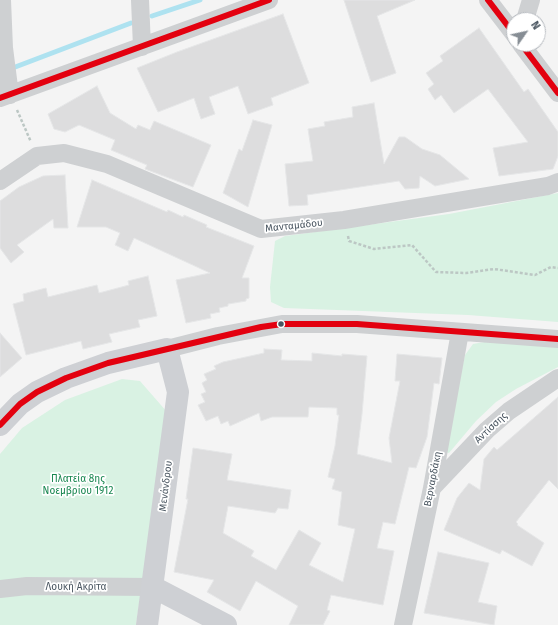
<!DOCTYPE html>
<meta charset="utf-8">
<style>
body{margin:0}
#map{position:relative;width:558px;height:625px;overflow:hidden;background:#f4f4f4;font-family:"Fira Sans",sans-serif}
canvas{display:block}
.north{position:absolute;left:506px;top:12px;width:40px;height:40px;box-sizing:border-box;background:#fff;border:1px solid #b7bbc0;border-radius:50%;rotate:56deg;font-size:11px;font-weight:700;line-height:16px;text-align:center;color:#4a5661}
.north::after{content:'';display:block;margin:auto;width:14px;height:18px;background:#868d94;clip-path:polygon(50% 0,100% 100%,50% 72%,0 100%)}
</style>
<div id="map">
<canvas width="558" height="625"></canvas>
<div class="north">N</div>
</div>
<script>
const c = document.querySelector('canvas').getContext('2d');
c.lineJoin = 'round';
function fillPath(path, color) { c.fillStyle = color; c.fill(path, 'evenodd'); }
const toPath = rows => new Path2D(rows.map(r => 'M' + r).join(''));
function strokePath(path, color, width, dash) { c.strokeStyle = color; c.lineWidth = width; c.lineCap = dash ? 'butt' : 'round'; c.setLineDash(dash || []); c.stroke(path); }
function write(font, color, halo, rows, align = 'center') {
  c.font = font + ' "Fira Sans",sans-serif'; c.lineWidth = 3.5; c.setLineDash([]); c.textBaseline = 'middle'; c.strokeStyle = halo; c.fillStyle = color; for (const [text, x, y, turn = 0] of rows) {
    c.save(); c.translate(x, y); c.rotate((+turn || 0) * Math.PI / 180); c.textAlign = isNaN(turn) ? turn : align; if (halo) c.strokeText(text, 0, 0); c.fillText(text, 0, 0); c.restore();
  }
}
const green = toPath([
 [558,193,558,322,468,315,284,308,271,302,270,287,275,241,285,236,449,214],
 [484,342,558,345,558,367,516,389,496,402,476,421,449,453,443,452,465,355,473,344],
 [122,379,140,381,167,412,136,625,0,625,0,454,22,428,65,400]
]);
const stream = toPath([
 [152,16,200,0],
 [10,69,131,23]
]);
const building = toPath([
 [344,0,415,0,377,16,396,73,371,82,344,0],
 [283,14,309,83,271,98,273,105,248,114,238,86,209,97,215,114,201,119,194,98,158,112,137,68,177,52,283,14],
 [479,28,524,92,528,89,558,132,558,156,553,169,499,176,493,148,528,142,488,89,454,113,441,95,435,100,428,89,434,84,426,73,443,61,440,56,479,28],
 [97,86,110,113,136,129,138,125,150,130,154,121,211,145,193,187,145,169,147,165,111,150,115,140,79,125,65,132,54,129,48,114,97,86],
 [374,103,384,164,399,137,405,137,422,149,440,155,469,179,435,186,420,176,419,188,405,189,399,181,307,195,308,205,289,206,285,164,313,161,308,129,325,126,324,122,353,117,352,107,374,103],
 [253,120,272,125,248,207,223,193,239,149,242,151,253,120],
 [65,175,68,228,54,228,53,219,17,245,24,252,11,263,0,248,0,201,19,187,43,176,65,175],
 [92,180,167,212,168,210,183,217,184,215,207,225,206,227,254,246,242,278,249,278,249,298,246,299,246,301,228,304,228,306,219,308,220,312,210,314,211,318,186,323,176,280,210,273,134,238,128,251,115,245,120,233,106,227,77,227,92,180],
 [148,276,157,316,138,320,140,327,109,334,112,342,83,349,81,341,26,355,13,304,24,301,23,294,46,288,48,297,97,285,99,293,129,285,128,281,148,276],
 [0,333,22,358,0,377,0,333],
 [264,349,282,350,281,360,312,361,312,353,342,356,342,354,367,356,362,414,357,454,392,463,389,438,400,381,395,381,397,354,442,358,439,384,434,383,427,437,416,468,409,467,395,524,383,522,377,548,394,551,383,605,331,595,327,610,330,611,323,625,289,625,298,606,256,581,240,611,207,592,214,580,174,572,188,499,186,499,193,448,232,454,227,480,291,490,288,509,278,508,275,513,228,506,223,533,254,551,251,556,276,570,299,530,321,543,309,565,343,582,355,529,338,525,342,492,332,489,335,479,328,477,335,446,339,415,337,415,337,408,309,407,308,417,272,417,261,421,259,413,230,426,228,421,221,424,218,416,206,421,198,405,205,402,201,394,206,392,202,383,207,380,204,374,216,369,214,366,223,362,264,353,264,349],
 [558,397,558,489,549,480,516,522,518,524,517,525,544,543,532,566,502,550,500,554,444,530,457,498,469,483,480,490,484,459,494,447,497,450,558,397],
 [438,552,489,563,478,602,497,606,494,625,424,613,438,552]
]);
const path = toPath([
 [17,110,31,142],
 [348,236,349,241,374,249,412,245,436,272,466,273,494,269,535,275,551,267,558,268]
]);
const street = toPath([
 [2,0,4,48,10,95],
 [140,0,142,47],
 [488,0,514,34],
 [525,20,531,0],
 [521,44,558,93],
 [0,98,269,0],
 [0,181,37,156,64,153,107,164,261,229,344,220,548,186,558,182],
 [167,349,218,336,282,324,357,324,558,339],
 [432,488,487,430,509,411,558,378],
 [0,589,27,586,153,587],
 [403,625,432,488,460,332]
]);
const secondary = toPath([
 [0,425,20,404,37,392,66,378,108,363,167,349,178,392,147,625],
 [153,587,226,625]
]);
const bus1 = toPath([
 [488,0,514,34],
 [521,44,558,93],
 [0,98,269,0],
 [0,425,20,404,37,392,66,378,108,363,261,327,282,324,357,324,558,339]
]);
const markers = [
 [281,324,3.5,"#4a5661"]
];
const streetNames = [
 ["Μανταμάδου",294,226,-6],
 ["Αντίσσης",491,428,-43],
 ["Βερναρδάκη",433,479,-79],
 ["Μενάνδρου",166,486,-83],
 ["Λουκή Ακρίτα",76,587]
];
const parkNames = [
 ["Πλατεία 8ης",78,479],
 ["Νοεμβρίου 1912",78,491]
];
fillPath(green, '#d9f2e3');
strokePath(stream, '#aee2f0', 5);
fillPath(building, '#ddddde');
strokePath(building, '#e5e6e7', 1);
strokePath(path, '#bcc7c4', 2.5, [3, 2]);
strokePath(street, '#ced0d2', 18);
strokePath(secondary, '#ced0d4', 22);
strokePath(bus1, '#e3000f', 6);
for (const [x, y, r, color] of markers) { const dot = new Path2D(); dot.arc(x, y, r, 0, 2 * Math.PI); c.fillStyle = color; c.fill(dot); strokePath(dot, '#fff', 1.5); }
write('10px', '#4a5661', '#fff', streetNames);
write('10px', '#17864f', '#fff', parkNames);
</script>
